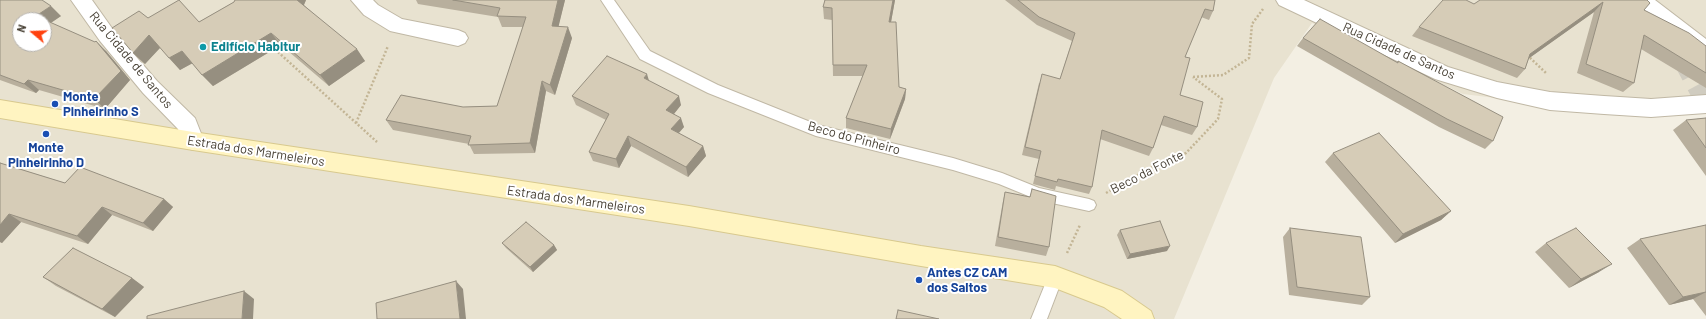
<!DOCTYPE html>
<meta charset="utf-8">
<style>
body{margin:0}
#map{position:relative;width:1706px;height:319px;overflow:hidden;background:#f3efe3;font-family:Barlow,sans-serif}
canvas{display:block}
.north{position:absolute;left:12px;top:12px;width:40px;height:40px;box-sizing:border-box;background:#fff;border:1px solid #b5b2ad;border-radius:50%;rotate:289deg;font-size:11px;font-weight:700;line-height:16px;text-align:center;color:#463f33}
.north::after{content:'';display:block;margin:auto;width:14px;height:18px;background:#ff410e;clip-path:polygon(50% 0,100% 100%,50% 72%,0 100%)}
</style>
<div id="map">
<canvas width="1706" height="319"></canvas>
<div class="north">N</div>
</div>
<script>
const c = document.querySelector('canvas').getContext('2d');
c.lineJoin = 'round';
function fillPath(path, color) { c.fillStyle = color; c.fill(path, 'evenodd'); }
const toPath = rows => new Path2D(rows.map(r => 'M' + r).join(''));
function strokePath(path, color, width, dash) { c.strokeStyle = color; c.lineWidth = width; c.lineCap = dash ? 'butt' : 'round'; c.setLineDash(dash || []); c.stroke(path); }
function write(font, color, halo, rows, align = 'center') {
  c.font = font + ' Barlow,sans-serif'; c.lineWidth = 4; c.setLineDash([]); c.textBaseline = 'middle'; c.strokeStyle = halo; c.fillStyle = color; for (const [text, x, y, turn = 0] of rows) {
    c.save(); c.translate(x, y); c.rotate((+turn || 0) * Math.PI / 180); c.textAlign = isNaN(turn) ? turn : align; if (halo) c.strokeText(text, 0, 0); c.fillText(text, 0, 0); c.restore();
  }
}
const residential = toPath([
 [0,0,1706,0,1706,106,1594,110,1463,94,1312,23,1274,78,1174,319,0,319],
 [20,20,44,20,44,44,20,44]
]);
const trunkTunnel = toPath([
 [1682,56,1706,101]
]);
const path = toPath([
 [278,52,377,142],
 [1527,55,1547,74],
 [1193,77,1223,75,1249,58,1252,24,1263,9],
 [356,123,388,46],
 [1106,193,1152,167,1186,153,1218,119,1222,99,1193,77],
 [1067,253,1080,225]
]);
const service = toPath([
 [601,0,614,0,650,51,718,85,818,125,953,158,1002,173,1039,188,1089,199,1094,201,1096,205,1094,209,1089,211,1038,200,999,184,953,170,816,136,708,93,640,59,601,0],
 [1055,270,1060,272,1063,277,1047,319,1031,319,1050,272,1055,270]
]);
const minor = toPath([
 [71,0,92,0,114,31,157,81,195,118,204,141,201,147,193,150,185,147,178,129,143,93,100,41,71,0],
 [351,0,373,0,378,5,402,19,458,30,465,33,468,38,465,43,458,46,390,31,364,15,351,0],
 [1276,0,1304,0,1448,67,1497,82,1550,92,1604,96,1651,99,1706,95,1706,113,1651,117,1604,114,1550,110,1497,98,1435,79,1279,5,1276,0],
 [1631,0,1655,0,1706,39,1706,58,1699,56,1634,5,1631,0]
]);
const secondary = toPath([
 [0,100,193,132,689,206,921,246,1055,266,1122,291,1151,311,1154,319,1122,319,1104,307,1055,288,921,266,689,226,193,150,0,118,0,100]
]);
const wall = toPath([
 [0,0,61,16,51,23,106,51,130,80,105,109,39,90,36,93,0,80],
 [235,0,306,0,304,5,365,61,329,86,281,45,213,86,192,63,180,70,160,47,145,64,133,53,148,18,199,22,234,2],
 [416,0,565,0,558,27,572,38,555,95,546,91,535,153,474,154,469,144,393,130,386,120,463,107,497,106,523,27,502,27,498,17,418,4],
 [825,0,895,0,891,22,899,87,906,89,905,99,890,139,846,128,846,118,863,76,833,76,832,20,824,19,823,7],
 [1005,0,1215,0,1213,11,1209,20,1201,17,1185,57,1180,95,1197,127,1192,135,1161,125,1153,148,1149,156,1100,139,1092,187,1089,194,1056,186,1055,190,1033,184,1039,159,1022,155,1039,83,1060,79,1072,41,1037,25],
 [1647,0,1644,10,1706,46,1706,88,1641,49,1634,83,1623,92,1577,73,1594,12,1529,58,1525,69,1517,78,1412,36,1419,27,1474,4],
 [1303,38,1397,63,1398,61,1493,141,1485,149,1439,127,1297,46],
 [649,81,681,105,674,114,684,127,679,133,703,146,706,156,688,177,631,146,619,168,593,161,589,152,606,120,576,105,572,96],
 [1706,118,1706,176,1673,130,1686,120],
 [1333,153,1451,211,1441,220,1395,243,1325,162],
 [0,163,65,183,164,199,173,207,153,231,112,215,88,244,21,222,2,243,0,242],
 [1032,189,1049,247,1046,256,995,246,1003,201,1005,192,1030,197],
 [1706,225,1706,316,1693,299,1669,305,1627,248,1640,239],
 [1290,228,1370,297,1362,305,1289,295,1283,237],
 [1120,230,1167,251,1127,259,1117,235],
 [502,243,554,245,557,250,533,272,506,248],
 [1546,243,1599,272,1569,288,1535,252],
 [43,277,132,278,144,287,115,317,56,286]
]);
const shadedWall = toPath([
 [296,0,306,0,302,9],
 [558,0,565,0,556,37,552,26],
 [893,0,895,0,889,33,889,22],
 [1603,2,1594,12,1521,64,1530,54],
 [51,6,61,16,46,26,36,16],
 [568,27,572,38,555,95,550,85],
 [271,33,281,45,213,86,202,75],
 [149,35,161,47,145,64,133,53],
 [96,41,106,51,130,80,105,109,94,99],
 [357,49,365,61,329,86,320,75],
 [182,51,193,63,180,70,169,58],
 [647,74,650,84,644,78],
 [28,80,39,90,36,93,24,84],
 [542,81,546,91,535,153,530,143],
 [906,89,905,99,890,139,891,129],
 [679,96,681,105,669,120,666,110],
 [681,118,684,127,674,138,671,129],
 [628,136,631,146,619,168,616,159],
 [703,146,706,156,688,177,686,167],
 [164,199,173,207,153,231,143,223],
 [102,207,112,215,88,244,77,236],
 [1451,211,1441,220,1395,243,1403,234],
 [9,214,21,222,2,243,0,242,0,225],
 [554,245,557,250,533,272,530,267],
 [1170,246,1167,251,1127,259,1130,254],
 [1612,264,1599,272,1569,288,1581,279],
 [132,278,144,287,115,317,102,309],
 [456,281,463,289,466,319,460,319],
 [244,291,254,299,253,319,242,319],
 [1706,292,1693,299,1669,305,1683,297]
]);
const building = toPath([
 [0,0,42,0,51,6,36,16,95,42,96,41,121,71,94,99,28,80,24,84,0,75,0,0],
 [20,20,44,20,44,44,20,44,20,20],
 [179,0,199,22,234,2,235,0,297,0,357,49,320,75,271,33,202,75,182,51,169,58,149,35,133,53,112,28,139,11,148,18,179,0],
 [453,0,558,0,552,26,568,27,550,85,542,81,530,143,468,145,471,136,386,120,401,95,463,107,497,106,526,17,497,16,500,8,453,0],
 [825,0,893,0,889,22,896,22,899,87,906,89,891,129,846,118,867,65,833,65,832,8,823,7,825,0],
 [1018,0,1215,0,1213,11,1205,9,1185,57,1190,58,1180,95,1203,102,1197,127,1164,116,1153,148,1102,130,1092,187,1058,179,1057,182,1035,176,1041,151,1025,147,1042,74,1060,79,1075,33,1039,17,1018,0],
 [1443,0,1466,0,1474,4,1480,0,1647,0,1650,3,1644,10,1689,33,1706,46,1706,73,1644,35,1634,83,1586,64,1603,2,1530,54,1525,69,1419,27,1443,0],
 [1320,19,1398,63,1398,61,1503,117,1493,141,1447,119,1303,38,1320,19],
 [607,56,647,74,644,78,679,96,666,110,681,118,671,129,703,146,686,167,628,136,616,159,589,152,609,114,572,96,607,56],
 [1706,118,1706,148,1686,120,1706,118],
 [1379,133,1451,211,1403,234,1333,153,1379,133],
 [0,163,65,183,80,167,164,199,143,223,102,207,77,236,9,214,0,225,0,163],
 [1032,189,1056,196,1049,247,998,237,1005,192,1030,197,1032,189],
 [1160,221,1170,246,1130,254,1120,230,1160,221],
 [526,222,554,245,530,267,502,243,526,222],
 [1706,225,1706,292,1683,297,1640,239,1706,225],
 [1290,228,1361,237,1370,297,1297,287,1290,228],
 [1576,228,1612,264,1581,279,1546,243,1576,228],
 [73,248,132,278,102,309,43,277,73,248],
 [456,281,460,319,377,319,376,303,456,281],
 [244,291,242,319,147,319,147,316,244,291],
 [898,310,939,319,896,319,898,310]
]);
const markers = [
 [203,47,4,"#0f9aa8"],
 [55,104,4,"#1a4fb4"],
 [46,134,4,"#1a4fb4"],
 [919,280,4,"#1a4fb4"]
];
const cultureNames = [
 ["Edifício Habitur",211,47]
];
const streetNames = [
 ["Rua Cidade de Santos",1399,51,24],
 ["Rua Cidade de Santos",131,60,50],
 ["Beco do Pinheiro",854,138,15],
 ["Estrada dos Marmeleiros",256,151,9],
 ["Beco da Fonte",1147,172,-27],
 ["Estrada dos Marmeleiros",576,200,8]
];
const transitNames = [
 ["Monte",63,97],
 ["Pinheirinho S",63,112],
 ["Monte",46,148,"center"],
 ["Pinheirinho D",46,163,"center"],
 ["Antes CZ CAM",927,273],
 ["dos Saltos",927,288]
];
fillPath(residential, '#e8e2d0');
strokePath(trunkTunnel, '#d0ccc0', 22, [22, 11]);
strokePath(service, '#c0b8a5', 2);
strokePath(minor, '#c0b8a5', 2);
strokePath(secondary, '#d8c98e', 2);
strokePath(path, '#c3b595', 2.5, [2, 2]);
fillPath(service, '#fff');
fillPath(minor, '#fff');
fillPath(secondary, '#fff4c1');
fillPath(wall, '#b8af9d');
fillPath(shadedWall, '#968f80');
fillPath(building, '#d6ccb7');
strokePath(building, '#968f80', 1);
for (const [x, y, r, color] of markers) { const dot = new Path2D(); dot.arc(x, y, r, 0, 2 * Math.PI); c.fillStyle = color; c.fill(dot); strokePath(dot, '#fff', 1.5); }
write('bold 13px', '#0d838f', '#fff', cultureNames, 'left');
write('13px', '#463f33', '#fff', streetNames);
write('bold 13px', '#164399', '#fff', transitNames, 'left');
</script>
